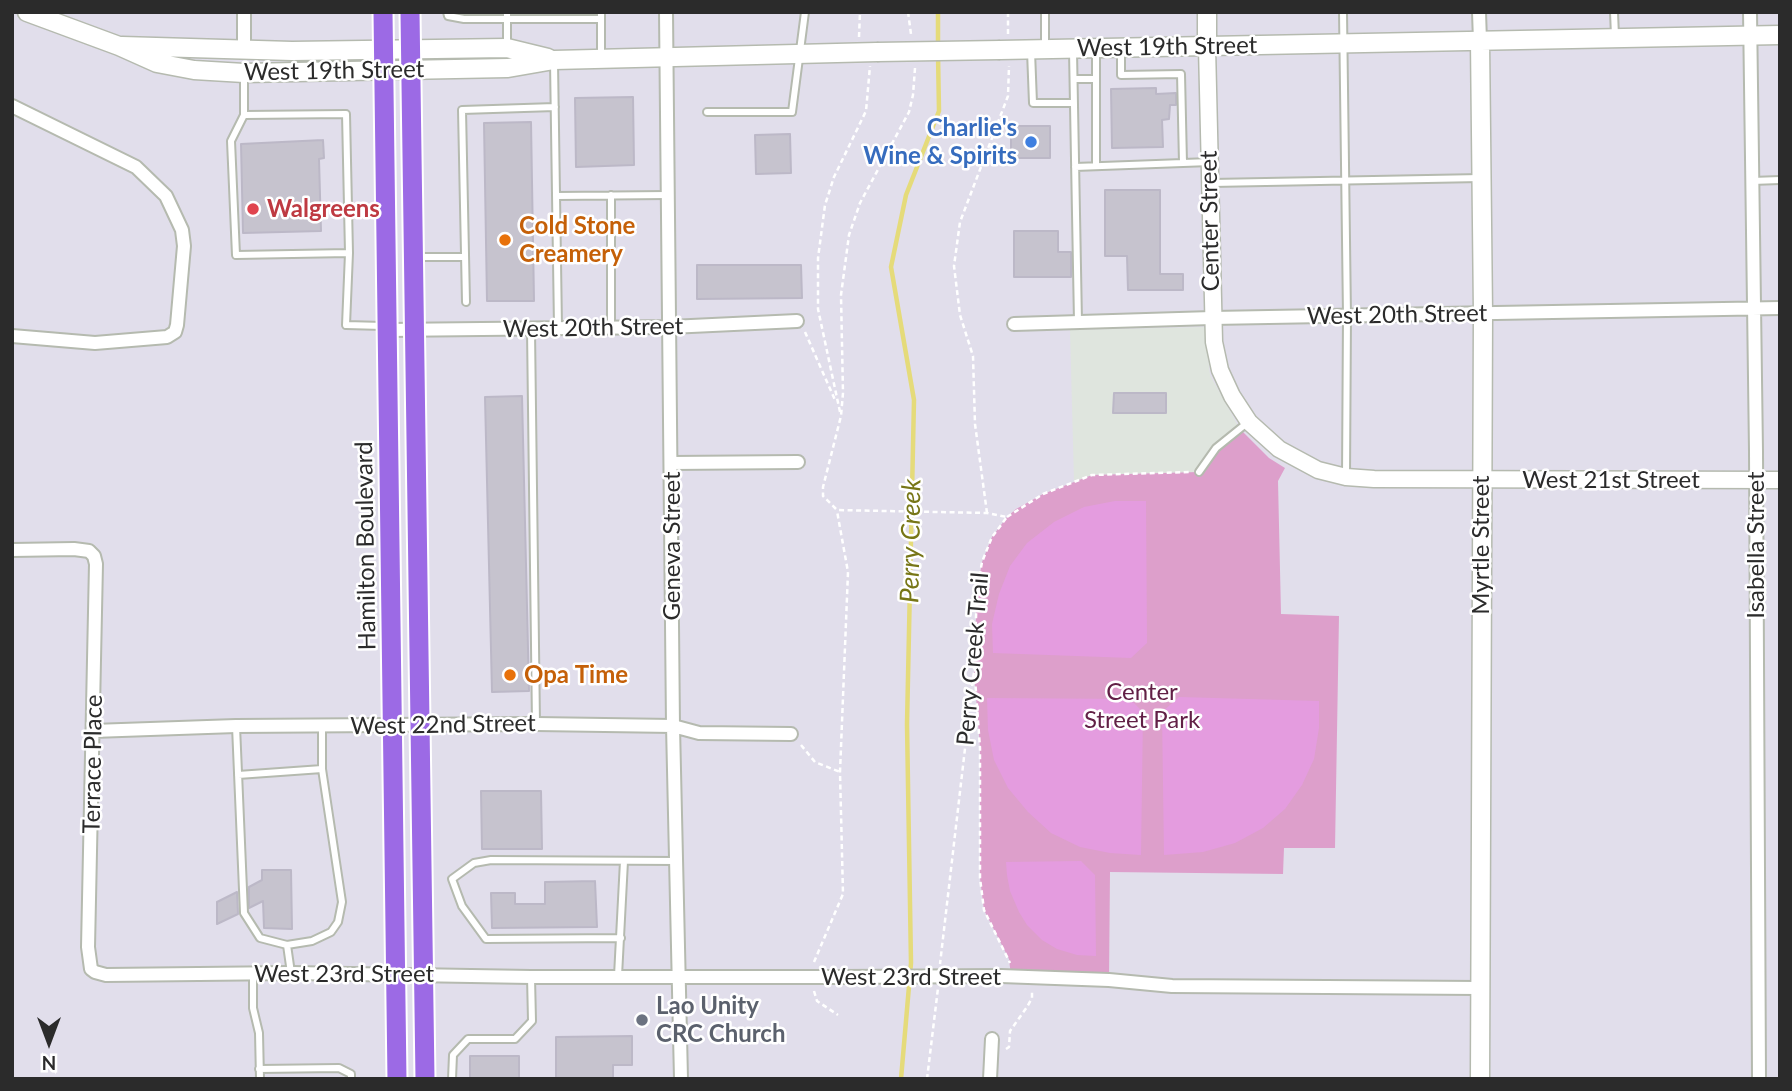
<!DOCTYPE html>
<style>
body{margin:0}
#map{position:relative;width:1792px;height:1091px;overflow:hidden;background:#e1deeb;font-family:Lato,sans-serif}
canvas{display:block}
.frame{position:absolute;inset:0;border:14px solid #2b2b2b;pointer-events:none}
.north{position:absolute;left:14px;top:1007px;width:70px;height:70px;-webkit-text-stroke:5px #fff;paint-order:stroke;rotate:180deg;font-size:19px;font-weight:700;line-height:28px;text-align:center;color:#2b2b2b}
.north::after{content:'';display:block;margin:auto;width:24px;height:32px;background:#2b2b2b;clip-path:polygon(50% 0,100% 100%,50% 72%,0 100%)}
</style>
<div id="map">
<canvas width="1792" height="1091"></canvas>
<div class="frame"></div>
<div class="north">N</div>
</div>
<script>
const c = document.querySelector('canvas').getContext('2d');
c.lineJoin = 'round';
function fillPath(path, color) { c.fillStyle = color; c.fill(path, 'evenodd'); }
const toPath = rows => new Path2D(rows.map(r => 'M' + r).join(''));
function strokePath(path, color, width, dash) { c.strokeStyle = color; c.lineWidth = width; c.lineCap = dash ? 'butt' : 'round'; c.setLineDash(dash || []); c.stroke(path); }
function write(font, color, halo, rows, align = 'center') {
  c.font = font + ' Lato,sans-serif'; c.lineWidth = 5; c.setLineDash([]); c.textBaseline = 'middle'; c.strokeStyle = halo; c.fillStyle = color; for (const [text, x, y, turn = 0] of rows) {
    c.save(); c.translate(x, y); c.rotate((+turn || 0) * Math.PI / 180); c.textAlign = isNaN(turn) ? turn : align; if (halo) c.strokeText(text, 0, 0); c.fillText(text, 0, 0); c.restore();
  }
}
const industrial = toPath([
 [1205,327,1210,375,1240,429,1199,472,1092,475,1074,482,1070,330]
]);
const green = toPath([
 [1240,429,1269,458,1285,468,1278,481,1281,614,1339,616,1335,848,1284,848,1283,874,1110,872,1109,980,1011,976,1009,959,984,910,980,878,980,748,974,671,977,591,982,562,992,537,1007,517,1016,509,1043,494,1092,475,1199,472,1216,448]
]);
const pitch = toPath([
 [1115,501,1146,501,1147,643,1131,658,993,653,992,624,999,594,1010,566,1027,543,1054,522,1084,507],
 [1179,697,1319,701,1319,728,1314,759,1302,785,1285,809,1263,828,1235,843,1203,852,1164,855,1162,712],
 [987,698,1130,699,1143,712,1141,855,1110,853,1080,847,1051,833,1028,812,1008,788,994,760,988,730],
 [1081,861,1095,875,1096,956,1077,955,1057,949,1042,940,1027,925,1019,912,1010,891,1007,875,1006,862]
]);
const stream = toPath([
 [938,12,938,45],
 [901,1079,911,963,907,724,914,400,891,267,906,195,939,111,938,54]
]);
const building = toPath([
 [1156,88,1156,94,1176,93,1176,105,1170,105,1169,119,1162,120,1163,147,1112,148,1111,89,1156,88],
 [633,97,634,165,576,167,575,98,633,97],
 [531,122,534,301,487,301,484,123,531,122],
 [1011,126,1050,126,1050,158,1011,158,1011,126],
 [790,134,791,173,756,174,755,135,790,134],
 [323,140,324,158,319,159,321,231,243,233,241,144,323,140],
 [1105,190,1160,190,1160,274,1183,274,1183,290,1128,290,1127,256,1105,256,1105,190],
 [1014,231,1058,231,1058,252,1071,252,1071,277,1014,277,1014,231],
 [697,265,801,265,802,298,697,299,697,265],
 [1114,393,1166,393,1166,413,1113,413,1114,393],
 [522,396,529,691,492,692,485,397,522,396],
 [481,791,541,791,542,849,482,849,481,791],
 [262,870,291,870,292,929,264,928,263,901,249,908,249,887,262,880,262,870],
 [595,881,597,927,492,928,491,893,515,893,515,904,545,904,545,882,595,881],
 [237,892,238,914,217,924,217,902,237,892],
 [632,1036,632,1065,613,1065,613,1079,556,1079,556,1037,632,1036],
 [470,1056,519,1056,519,1079,470,1079,470,1056]
]);
const path = toPath([
 [908,12,911,34],
 [1008,12,1008,35],
 [859,37,860,12],
 [915,68,913,95,909,112,860,203,849,235,841,295,843,393,841,416,823,487,823,496,837,510,987,513,1007,517,992,537,982,562,977,591,974,671,940,964],
 [805,332,835,400],
 [840,412,818,309,818,258,825,205,834,177,866,111,870,66],
 [987,513,975,424,973,356,960,315,954,266,960,222,1008,96,1009,66],
 [1007,517,1043,494,1092,475,1189,472],
 [975,678,980,748,980,878,984,910,1010,963],
 [801,745,815,762,840,772],
 [814,962,843,894,840,772,848,572,837,511],
 [814,991,817,1001,838,1015],
 [1006,1049,1009,1047,1010,1031,1027,1007,1032,998,1032,991],
 [927,1079,938,988]
]);
const service = toPath([
 [447,12,448,16,464,19,601,19],
 [507,12,507,46],
 [1045,12,1045,47],
 [1343,12,1347,316,1346,476],
 [1614,12,1615,36],
 [1096,49,1096,166],
 [1031,51,1033,103,1074,103],
 [1073,51,1078,322],
 [1121,51,1121,75,1181,74,1183,163],
 [601,57,601,12],
 [554,62,558,327],
 [244,75,244,115,231,141,236,255,349,253,346,325,383,326],
 [1074,79,1096,79],
 [707,112,792,112,805,12],
 [244,115,346,114,349,253],
 [1075,167,1210,162],
 [1752,181,1780,180],
 [1212,183,1481,178],
 [611,195,611,328],
 [556,196,668,195],
 [415,257,465,257],
 [466,302,462,110,555,107],
 [531,330,536,724],
 [1199,472,1216,448,1247,423],
 [236,726,244,913,260,938,287,945],
 [238,775,322,769],
 [621,938,486,939,462,906,452,879,474,863,491,860,677,861],
 [253,973,253,1008,259,1033,260,1079],
 [291,973,287,945,312,941,331,932,338,922,342,902,322,769,322,727],
 [618,976,624,861],
 [259,1069,339,1068,351,1074,351,1079],
 [452,1079,453,1055,468,1039,515,1039,532,1021,531,977]
]);
const minor = toPath([
 [244,12,244,50],
 [666,12,673,726,681,1079],
 [1479,12,1480,41],
 [1750,12,1756,451,1759,1079],
 [12,106,136,167,166,196,182,230,184,246,177,325,175,332,167,337,95,343,12,336],
 [1014,324,1212,318,1780,308],
 [388,330,670,327,797,321],
 [671,463,798,462],
 [12,550,74,549,89,551,94,556,96,564,88,947,91,969,95,972,106,975,291,973,531,977,841,977],
 [93,731,236,726,536,724,673,726,699,733,791,734],
 [1001,976,1109,980,1172,986,1480,988],
 [990,1079,992,1039]
]);
const tertiary = toPath([
 [1207,47,1214,342,1220,370,1232,396,1249,422,1279,449,1318,470,1346,477,1374,479,1780,480]
]);
const secondary = toPath([
 [27,12,119,46,157,63,194,70,244,73,508,68,554,60,877,52],
 [1207,12,1207,47],
 [1480,41,1483,314,1480,1079],
 [122,46,292,51,507,48,548,58],
 [1000,50,1780,35]
]);
const primary = toPath([
 [383,12,397,1079],
 [410,12,425,1079]
]);
const minorBridge = toPath([
 [841,977,1001,976]
]);
const secondaryBridge = toPath([
 [877,52,1000,50]
]);
const markers = [
 [1031,142,7,"#3f7fe0"],
 [253,209,7,"#e0444e"],
 [505,240,7,"#e8710a"],
 [510,675,7,"#e8710a"],
 [642,1020,7,"#6b7280"]
];
const streetNames = [
 ["West 19th Street",1167,47,-1],
 ["West 19th Street",334,71,-1],
 ["Center Street",1210,221,-91],
 ["West 20th Street",1397,315,-1],
 ["West 20th Street",593,328,-1],
 ["West 21st Street",1611,480],
 ["Myrtle Street",1481,545,-90],
 ["Isabella Street",1756,545,-90],
 ["Hamilton Boulevard",366,546,-91],
 ["Geneva Street",672,546,-90],
 ["Perry Creek Trail",973,659,-85],
 ["West 22nd Street",443,725,-1],
 ["Terrace Place",93,764,-89],
 ["West 23rd Street",344,974],
 ["West 23rd Street",911,977]
];
const shopNames = [
 ["Charlie's",1017,128],
 ["Wine & Spirits",1017,156]
];
const healthNames = [
 ["Walgreens",267,209]
];
const foodNames = [
 ["Cold Stone",519,226],
 ["Creamery",519,254],
 ["Opa Time",524,675]
];
const parkNames = [
 ["Center",1142,692],
 ["Street Park",1142,720]
];
const worshipNames = [
 ["Lao Unity",656,1006],
 ["CRC Church",656,1034]
];
const waterNames = [
 ["Perry Creek",911,541,-89]
];
fillPath(industrial, '#dfe5de');
fillPath(green, '#dd9fcb');
fillPath(pitch, '#e49cdf');
strokePath(stream, '#e5db7a', 4.5);
fillPath(building, '#c6c3ce');
strokePath(building, '#bcb8c7', 2);
strokePath(service, '#b5baaf', 10);
strokePath(minor, '#b5baaf', 16);
strokePath(tertiary, '#b5baaf', 19);
strokePath(secondary, '#b5baaf', 21);
strokePath(primary, '#fff', 23);
strokePath(path, '#fff', 2.5, [5, 3.5]);
strokePath(service, '#fff', 6);
strokePath(minor, '#fff', 12);
strokePath(tertiary, '#fff', 16);
strokePath(secondary, '#fff', 18);
strokePath(primary, '#9c6ae5', 19);
strokePath(minorBridge, '#b5baaf', 16, []);
strokePath(secondaryBridge, '#b5baaf', 21, []);
strokePath(minorBridge, '#fff', 12);
strokePath(secondaryBridge, '#fff', 18);
for (const [x, y, r, color] of markers) { const dot = new Path2D(); dot.arc(x, y, r, 0, 2 * Math.PI); c.fillStyle = color; c.fill(dot); strokePath(dot, '#fff', 2.5); }
write('24px', '#2b2b2b', '#fff', streetNames);
write('bold 24px', '#366cbe', '#fff', shopNames, 'right');
write('bold 24px', '#be3a42', '#fff', healthNames, 'left');
write('bold 24px', '#c56008', '#fff', foodNames, 'left');
write('24px', '#622046', '#fff', parkNames);
write('bold 24px', '#5b616d', '#fff', worshipNames, 'left');
write('italic 26px', '#777617', '#fff', waterNames);
</script>
